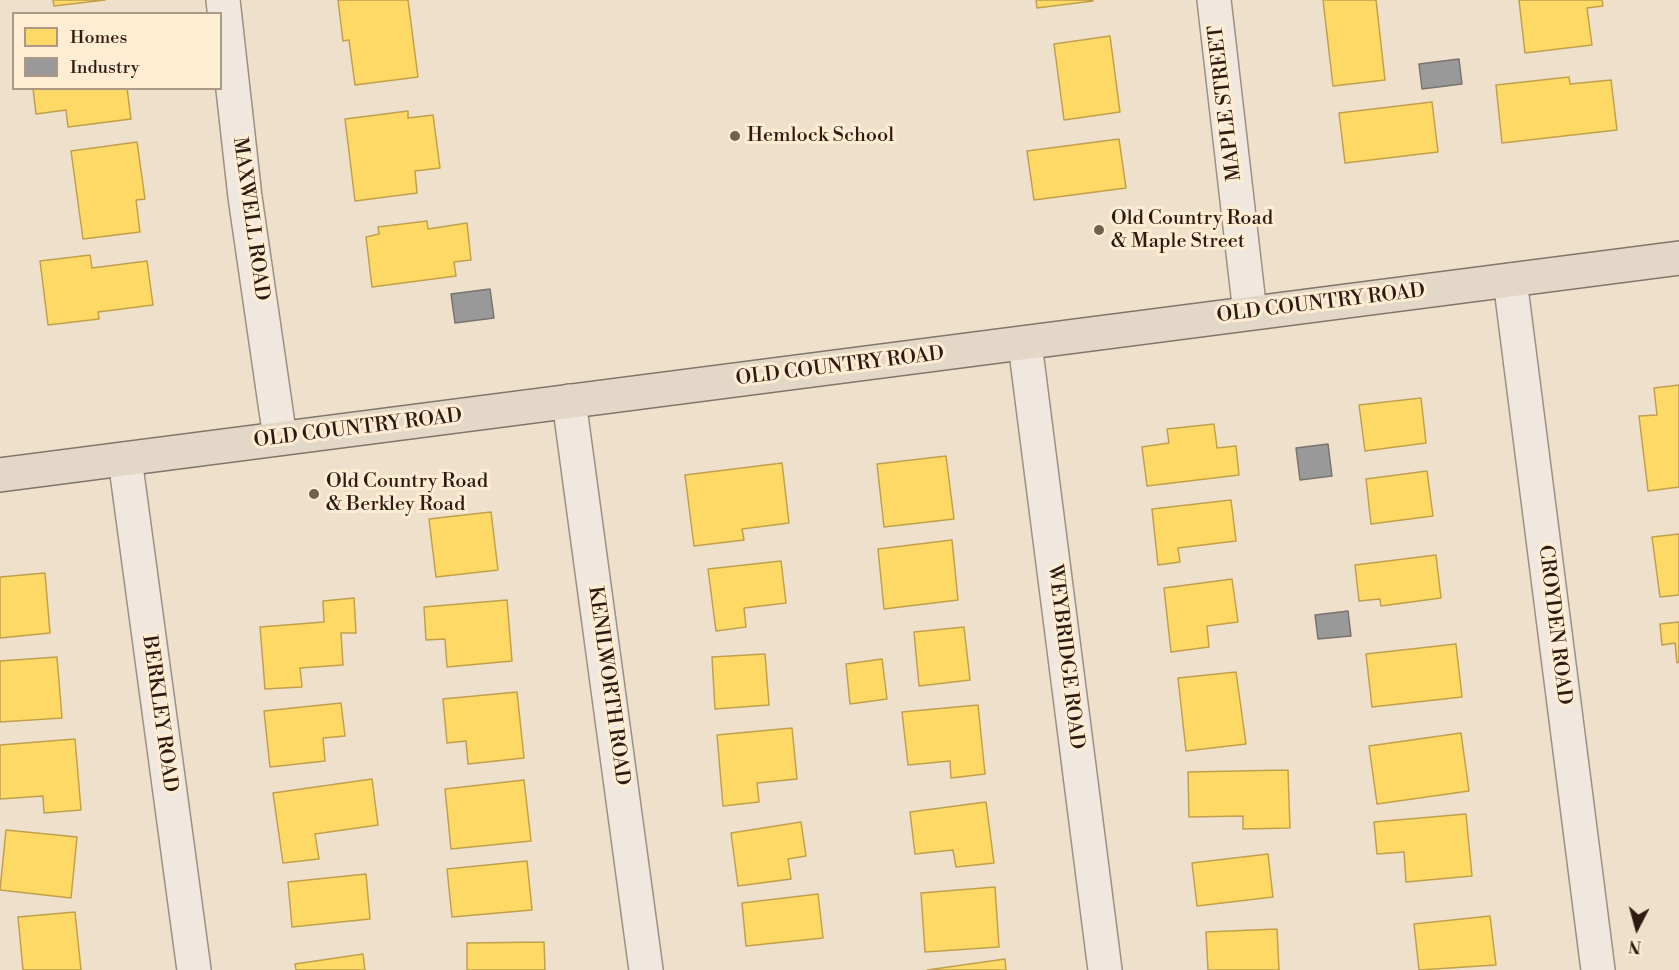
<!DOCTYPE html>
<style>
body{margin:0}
#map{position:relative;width:1679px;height:970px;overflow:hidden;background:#efe0cb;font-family:"Libre Bodoni",serif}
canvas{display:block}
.legend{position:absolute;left:12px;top:12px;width:210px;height:78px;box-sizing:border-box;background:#feedd3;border:2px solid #ab9985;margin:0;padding:8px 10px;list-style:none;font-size:18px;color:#2f1a11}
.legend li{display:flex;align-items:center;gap:12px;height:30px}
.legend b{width:30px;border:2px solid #ab9985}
.north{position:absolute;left:1607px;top:898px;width:60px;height:60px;-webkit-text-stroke:4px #feedd3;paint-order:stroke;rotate:186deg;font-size:16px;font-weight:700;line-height:24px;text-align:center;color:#2f1a11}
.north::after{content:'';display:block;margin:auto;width:21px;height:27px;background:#2f1a11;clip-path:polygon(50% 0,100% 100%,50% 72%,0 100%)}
</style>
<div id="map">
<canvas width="1679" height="970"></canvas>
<ul class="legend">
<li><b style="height:16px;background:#ffd966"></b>Homes</li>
<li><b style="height:16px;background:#999"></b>Industry</li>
</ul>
<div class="north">N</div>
</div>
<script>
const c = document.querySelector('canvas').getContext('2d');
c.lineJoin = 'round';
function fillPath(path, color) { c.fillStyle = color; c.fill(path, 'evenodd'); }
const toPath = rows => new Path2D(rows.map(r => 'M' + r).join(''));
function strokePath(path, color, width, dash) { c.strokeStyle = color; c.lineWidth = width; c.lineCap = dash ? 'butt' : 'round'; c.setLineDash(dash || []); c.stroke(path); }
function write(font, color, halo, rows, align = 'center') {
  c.font = font + ' "Libre Bodoni",serif'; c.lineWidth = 6; c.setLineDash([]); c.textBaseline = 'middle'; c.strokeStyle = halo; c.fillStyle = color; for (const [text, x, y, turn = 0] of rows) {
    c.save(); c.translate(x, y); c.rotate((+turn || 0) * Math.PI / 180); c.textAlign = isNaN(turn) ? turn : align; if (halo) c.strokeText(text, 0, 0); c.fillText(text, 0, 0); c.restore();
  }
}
const homes = toPath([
 [53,0,105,0,54,6,53,0],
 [338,0,408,0,418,77,355,85,349,40,343,41,338,0],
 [1036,0,1093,0,1093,1,1037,8,1036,0],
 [1323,0,1376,0,1385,80,1333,86,1323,0],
 [1519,0,1602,0,1603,6,1587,8,1592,45,1525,53,1519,0],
 [1110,36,1120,112,1064,120,1054,44,1110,36],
 [1569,77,1570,84,1611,80,1617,130,1502,143,1496,85,1569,77],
 [33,88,127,88,131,119,68,127,66,110,36,114,33,88],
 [1432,102,1438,152,1345,163,1339,113,1432,102],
 [408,111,408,118,433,115,440,168,415,171,417,193,355,201,345,119,408,111],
 [1119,139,1126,188,1034,200,1027,151,1119,139],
 [137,142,145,199,136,200,140,232,83,239,71,151,137,142],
 [427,221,428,229,467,223,471,260,454,262,456,276,372,287,366,237,379,234,378,227,427,221],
 [90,255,92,268,147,261,153,305,98,312,99,319,48,325,40,261,90,255],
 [1679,385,1679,487,1648,491,1639,416,1657,415,1654,388,1679,385],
 [1421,398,1426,443,1365,451,1359,405,1421,398],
 [1214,424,1217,448,1236,446,1239,475,1147,486,1142,447,1169,443,1167,429,1214,424],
 [946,456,954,519,884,527,877,464,946,456],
 [782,463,789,523,742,529,744,540,694,546,685,475,782,463],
 [1427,471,1433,516,1371,524,1366,479,1427,471],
 [1231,500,1236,541,1178,548,1180,562,1158,565,1152,509,1231,500],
 [491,512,498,570,436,577,429,519,491,512],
 [1679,534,1679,595,1660,597,1652,537,1679,534],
 [952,540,958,600,884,609,878,549,952,540],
 [1436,555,1441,598,1381,606,1380,599,1359,601,1355,565,1436,555],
 [781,561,786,603,744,608,746,627,716,631,708,569,781,561],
 [45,573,50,633,0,638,0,577,45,573],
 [1232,579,1238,622,1207,626,1209,647,1171,652,1164,588,1232,579],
 [354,598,356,633,341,633,343,665,300,668,302,687,265,689,260,627,324,622,323,601,354,598],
 [507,600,512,661,447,667,445,639,426,640,424,607,507,600],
 [1679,622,1679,662,1677,663,1675,643,1662,645,1660,624,1679,622],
 [964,627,970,680,919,686,914,632,964,627],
 [1456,644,1462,697,1372,707,1366,654,1456,644],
 [765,654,769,705,715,709,712,657,765,654],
 [57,657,62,718,0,722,0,661,57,657],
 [882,659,887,699,850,704,846,664,882,659],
 [1236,672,1246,744,1186,751,1178,678,1236,672],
 [517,692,524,758,468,764,466,741,447,743,443,699,517,692],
 [341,703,345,736,323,738,325,761,270,767,264,711,341,703],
 [978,705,985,774,951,778,950,761,908,765,902,712,978,705],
 [792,728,797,779,757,783,759,802,723,806,717,735,792,728],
 [1461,733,1469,791,1377,804,1369,746,1461,733],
 [75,739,81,810,44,813,43,796,0,799,0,745,75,739],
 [1288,770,1290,828,1243,829,1243,816,1189,817,1188,772,1288,770],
 [372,779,378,825,315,834,319,859,283,863,273,793,372,779],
 [524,780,531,841,451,849,445,789,524,780],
 [986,802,994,863,956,867,953,850,915,854,910,812,986,802],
 [1466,814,1472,876,1406,882,1404,852,1377,854,1374,822,1466,814],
 [801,822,806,856,788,859,791,879,738,886,731,833,801,822],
 [6,830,77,837,71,898,0,890,6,830],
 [1268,854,1273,897,1197,906,1192,863,1268,854],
 [527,861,532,910,452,917,447,869,527,861],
 [366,874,370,919,292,927,288,882,366,874],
 [995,887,999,947,925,952,921,893,995,887],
 [818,894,823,938,746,946,742,903,818,894],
 [75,912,81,970,23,970,18,917,75,912],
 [1490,916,1496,965,1419,970,1414,924,1490,916],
 [1277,929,1279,970,1208,970,1206,932,1277,929],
 [544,942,545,970,467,970,467,943,544,942],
 [363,954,365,970,296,970,295,964,363,954],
 [1005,959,1006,970,927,970,1005,959]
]);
const industry = toPath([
 [1459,59,1462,84,1422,89,1419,64,1459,59],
 [490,289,494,318,455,323,451,294,490,289],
 [1328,444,1332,476,1300,480,1296,448,1328,444],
 [1348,611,1351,636,1318,639,1315,615,1348,611]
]);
const minor = toPath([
 [223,0,245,197,280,438],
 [1214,0,1250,313],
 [1510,280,1598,970],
 [1025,344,1105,970],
 [569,401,646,970],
 [125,459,194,970]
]);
const primary = toPath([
 [0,475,1679,258]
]);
const markers = [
 [735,136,6,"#725f52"],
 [1099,230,6,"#725f52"],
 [314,494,6,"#725f52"]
];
const streetNames = [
 ["MAPLE STREET",1226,103,-97],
 ["MAXWELL ROAD",250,219,82],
 ["OLD COUNTRY ROAD",1321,304,-7],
 ["OLD COUNTRY ROAD",840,367,-7],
 ["OLD COUNTRY ROAD",358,429,-7],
 ["CROYDEN ROAD",1554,625,83],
 ["WEYBRIDGE ROAD",1065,657,83],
 ["KENILWORTH ROAD",608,686,82],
 ["BERKLEY ROAD",159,714,82]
];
const poiNames = [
 ["Hemlock School",747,136],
 ["Old Country Road",1111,219],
 ["& Maple Street",1111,242],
 ["Old Country Road",326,482],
 ["& Berkley Road",326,505]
];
fillPath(homes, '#ffd966');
strokePath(homes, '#c1a04c', 1.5);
fillPath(industry, '#999');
strokePath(industry, '#797370', 1.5);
strokePath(minor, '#9b9084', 36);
strokePath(primary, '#80756a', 36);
strokePath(minor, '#f0e8de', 33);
strokePath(primary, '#e3d8c8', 33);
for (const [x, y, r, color] of markers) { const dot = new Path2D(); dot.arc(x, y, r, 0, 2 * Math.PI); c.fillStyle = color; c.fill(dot); strokePath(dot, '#feedd3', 2); }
write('20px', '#2f1a11', '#feedd3', streetNames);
write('20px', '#2f1a11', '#feedd3', poiNames, 'left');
</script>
